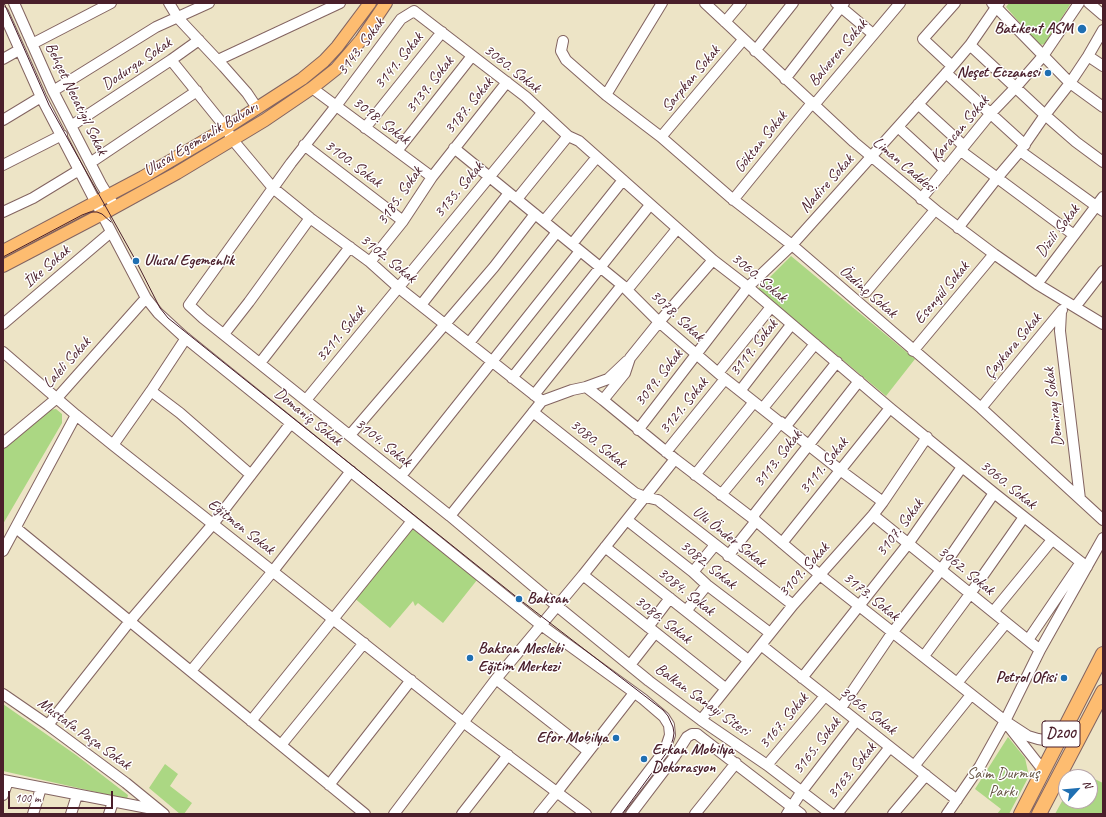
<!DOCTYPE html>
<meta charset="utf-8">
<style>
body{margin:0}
#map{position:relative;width:1106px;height:817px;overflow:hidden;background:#ede4c6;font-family:Caveat,sans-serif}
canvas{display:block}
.frame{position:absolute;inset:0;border:4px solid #4a1f2b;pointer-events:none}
.north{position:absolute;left:1058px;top:769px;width:40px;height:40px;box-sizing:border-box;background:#fff;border:1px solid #b7a5aa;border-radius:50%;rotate:63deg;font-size:11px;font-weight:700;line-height:16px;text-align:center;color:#4a1f2b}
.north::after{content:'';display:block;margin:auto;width:14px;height:18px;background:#1f6fb2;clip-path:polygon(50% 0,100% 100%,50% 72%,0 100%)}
.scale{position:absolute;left:8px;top:791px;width:105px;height:18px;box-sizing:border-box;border:2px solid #4a1f2b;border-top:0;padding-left:5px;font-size:12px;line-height:14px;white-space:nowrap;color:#4a1f2b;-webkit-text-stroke:3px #fff;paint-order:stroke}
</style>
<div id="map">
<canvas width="1106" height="817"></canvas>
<div class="frame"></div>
<div class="north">N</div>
<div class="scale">100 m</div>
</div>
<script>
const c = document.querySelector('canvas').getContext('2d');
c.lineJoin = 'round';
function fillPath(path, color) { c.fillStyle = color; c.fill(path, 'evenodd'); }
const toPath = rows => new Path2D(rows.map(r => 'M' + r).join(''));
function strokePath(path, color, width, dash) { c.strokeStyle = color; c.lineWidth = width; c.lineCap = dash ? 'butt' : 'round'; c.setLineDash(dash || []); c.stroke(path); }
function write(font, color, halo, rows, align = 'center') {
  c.font = font + ' Caveat,sans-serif'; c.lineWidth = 3; c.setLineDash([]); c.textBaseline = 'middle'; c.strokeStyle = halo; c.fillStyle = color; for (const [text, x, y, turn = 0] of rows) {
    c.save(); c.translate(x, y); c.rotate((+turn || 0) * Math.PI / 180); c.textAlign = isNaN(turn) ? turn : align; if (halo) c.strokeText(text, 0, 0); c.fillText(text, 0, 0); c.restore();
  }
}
const green = toPath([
 [1009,3,1071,3,1045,44,1039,45,1006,7],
 [791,256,915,359,886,396,758,289],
 [56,409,62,414,62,423,3,524,3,448,49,410],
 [411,524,452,557,477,580,443,623,418,603,415,606,413,601,390,628,353,597],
 [3,704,76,755,128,795,127,799,3,771],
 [1008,737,1025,758,1029,776,1009,814,997,814,1001,809,975,789],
 [165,764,178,774,170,786,192,803,184,814,180,814,149,788],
 [1078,771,1103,783,1103,814,1055,814,1066,794,1066,801,1090,801,1090,777,1075,777]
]);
const minor = toPath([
 [14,3,53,91,101,184,115,207],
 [169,3,178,18,224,67,247,93,257,108],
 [705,3,854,142,938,212,994,254,1037,284,1103,324],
 [836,3,873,34],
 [992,3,1070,83,1103,107],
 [1089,3,1103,15],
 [3,12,41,97,95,201,146,298,158,313,183,336,541,625,643,699,664,717,669,725,670,735,665,750,616,814],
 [725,22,741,3],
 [563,41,561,51,566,60,606,95,661,137,730,197,792,245,981,408,1103,520],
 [32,44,111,3],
 [970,45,1045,115,1076,142,1103,162],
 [755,51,793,3],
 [1088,56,1103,66],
 [3,59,19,50],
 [171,60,226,128,232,139,273,188,310,218,370,262,399,288,542,401],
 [218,60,340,3],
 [952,66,923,39,955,3],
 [946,73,1025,145],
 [785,79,844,3],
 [312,88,432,177],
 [53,91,156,27,209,3],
 [606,95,662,3],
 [918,104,964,146],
 [814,105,900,3],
 [3,120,41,97],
 [71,126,171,60,199,40],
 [898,127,945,170],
 [365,128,442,32],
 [661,137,743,40],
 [304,145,403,221],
 [454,148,622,285,659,322,725,379,840,470,883,502],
 [397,151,472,56],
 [961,151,1074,235],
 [1020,151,1103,211],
 [90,163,197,91],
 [3,165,62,135],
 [517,199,568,136],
 [921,199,991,113,1016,87,1043,56,1079,3],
 [733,200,812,103],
 [3,212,33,198,79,170],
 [544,221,597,157],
 [958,228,997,178,1020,151,1045,115,1070,83,1088,56,1103,30],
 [572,244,623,180],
 [370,262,403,221,432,177,507,82],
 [1037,284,1103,197],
 [627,290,677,229],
 [866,292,935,210],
 [421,305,509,193],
 [1075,307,1103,271],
 [1061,312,1060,331,1080,499],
 [3,324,111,232],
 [224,334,249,302,310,218],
 [469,343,557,232],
 [913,351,994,254],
 [3,352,76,415,113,445,463,722,586,814],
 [260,363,350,247],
 [718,373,771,307],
 [512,378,650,205],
 [586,387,608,379,627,361],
 [151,391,186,338],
 [740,391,791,325],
 [534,395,622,285],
 [306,400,542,113],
 [603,400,625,373,630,358,659,322,713,260],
 [763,408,815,344],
 [981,408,1062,310],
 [533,412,635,493,645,497,658,500,793,605],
 [786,426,837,362],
 [638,430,748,287,792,245,948,71,970,45,999,3],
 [350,435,494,267,535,214],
 [3,443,57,398,146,298],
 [113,445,151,391,180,413,251,475],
 [666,452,725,379],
 [695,475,754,402],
 [401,476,580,251],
 [721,495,781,422],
 [873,515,1040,650],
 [450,516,542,401,572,390,586,387,603,400,675,459,756,521,820,575,1005,721,1028,736,1038,739,1057,742],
 [627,520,693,572,707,585,770,633],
 [16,528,365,814],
 [782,543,890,408],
 [605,547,748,660],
 [3,551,76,415],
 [728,556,756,521,753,516,859,381],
 [693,572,715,545],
 [583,575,725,688],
 [686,611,707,585],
 [993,612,1052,540],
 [648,627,670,598],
 [1028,640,1081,562],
 [761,645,957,800],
 [924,656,970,594,1024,517],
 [630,665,655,633],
 [191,671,273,571,351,471],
 [802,678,908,544,962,467],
 [496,679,588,751],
 [957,683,1006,623],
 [3,694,48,725,126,783,164,814],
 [841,708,892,633,941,570,994,493],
 [701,720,793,605,873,515,883,502,927,437],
 [251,721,412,521],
 [48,725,130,621,213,524,291,423],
 [1010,728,1043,770],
 [281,745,364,643],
 [767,765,825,696],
 [914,766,971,695],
 [3,780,158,810],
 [329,785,411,680],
 [3,795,8,781],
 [33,814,41,788],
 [71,814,77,795],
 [109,814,113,802],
 [394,814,496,679,583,575,675,459],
 [462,814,508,755],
 [539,814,557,792,634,693],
 [631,814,675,756,687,737,692,734,697,734,702,738,801,814],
 [695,814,736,763],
 [787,814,802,791,856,721],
 [831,814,767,765,701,720,649,681,557,606,450,516,203,318,189,305,291,163,336,106,401,19,414,11,526,97,568,136,579,141,713,260,748,287,890,408,994,493,1087,567],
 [837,814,890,747],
 [893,814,926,775],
 [947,814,980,766,1005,721,1040,650,1103,538]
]);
const major = toPath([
 [3,251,143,177,226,128,302,79,324,61,337,47,370,3],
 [3,266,108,211,177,173,265,120,312,88,336,69,361,40,386,3]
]);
const highway = toPath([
 [1021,814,1103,654],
 [1039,814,1103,692]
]);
const tram = toPath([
 [4,3,49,105,136,261,160,308,168,318,519,599,663,710,668,716,673,727,674,733,673,739,670,748,622,814],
 [3,257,82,215,90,212,97,212,102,214,111,222]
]);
const markers = [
 [1082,29,5,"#1f6fb2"],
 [1048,73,4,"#1f6fb2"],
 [136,261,4,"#1f6fb2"],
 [519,599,4,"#1f6fb2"],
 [470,658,4,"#1f6fb2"],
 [1064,678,4,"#1f6fb2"],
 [616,738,4,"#1f6fb2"],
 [644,759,4,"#1f6fb2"]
];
const shields = [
 [1061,734,38]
];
const shieldNames = [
 ["D200",1061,734]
];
const poiNames = [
 ["Batıkent ASM",1073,29],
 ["Neşet Eczanesi",1040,73],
 ["Ulusal Egemenlik",144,261,"left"],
 ["Baksan",527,599,"left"],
 ["Baksan Mesleki",478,649,"left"],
 ["Eğitim Merkezi",478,667,"left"],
 ["Petrol Ofisi",1056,678],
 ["Efor Mobilya",608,738],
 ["Erkan Mobilya",652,750,"left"],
 ["Dekorasyon",652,768,"left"]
];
const streetNames = [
 ["3143. Sokak",361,47,-53],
 ["Balveren Sokak",838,53,-50],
 ["3141. Sokak",399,61,-51],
 ["Dodurga Sokak",137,64,-34],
 ["3060. Sokak",512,69,38],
 ["Sarpkan Sokak",691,79,-50],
 ["3139. Sokak",430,85,-52],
 ["Behçet Necatigil Sokak",76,99,64],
 ["3187. Sokak",469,106,-51],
 ["3098. Sokak",381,121,37],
 ["Karacan Sokak",960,129,-50],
 ["Ulusal Egemenlik Bulvarı",201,139,-31],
 ["Göktan Sokak",761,142,-51],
 ["3100. Sokak",353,164,37],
 ["Liman Caddesi",904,165,40],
 ["Nadire Sokak",827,184,-48],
 ["3135. Sokak",459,190,-50],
 ["3185. Sokak",400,196,-55],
 ["Dizili Sokak",1058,231,-53],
 ["3102. Sokak",388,259,39],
 ["İlke Sokak",47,267,-41],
 ["3060. Sokak",759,278,40],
 ["Özdinç Sokak",868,292,41],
 ["Esengül Sokak",942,293,-50],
 ["3078. Sokak",677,316,43],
 ["3211. Sokak",341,334,-50],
 ["Çaykara Sokak",1013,346,-50],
 ["3119. Sokak",754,348,-52],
 ["Laleli Sokak",67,363,-48],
 ["3099. Sokak",659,378,-52],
 ["3121. Sokak",684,406,-51],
 ["Demiray Sokak",1054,407,-97],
 ["Domaniç Sokak",308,417,39],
 ["3104. Sokak",383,443,39],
 ["3080. Sokak",598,444,39],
 ["3113. Sokak",778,459,-52],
 ["3111. Sokak",824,466,-51],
 ["3060. Sokak",1008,485,39],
 ["Eğitmen Sokak",241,527,38],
 ["3107. Sokak",900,528,-53],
 ["Ulu Önder Sokak",729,537,38],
 ["3082. Sokak",708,565,39],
 ["3109. Sokak",804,570,-48],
 ["3062. Sokak",966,571,39],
 ["3084. Sokak",686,592,38],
 ["3173. Sokak",871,597,39],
 ["3086. Sokak",663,620,38],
 ["Balkan Sanayi Sitesi",702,700,36],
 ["3066. Sokak",868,711,38],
 ["3167. Sokak",784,721,-50],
 ["Mustafa Paşa Sokak",84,734,36],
 ["3165. Sokak",817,746,-52],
 ["3163. Sokak",852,771,-51]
];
const parkNames = [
 ["Saim Durmuş",1003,774],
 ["Parkı",1003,792]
];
fillPath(green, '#abd783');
strokePath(minor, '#836461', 12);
strokePath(major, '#836461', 14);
strokePath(highway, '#836461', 16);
strokePath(minor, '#fff', 10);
strokePath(major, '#fdbc70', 12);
strokePath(highway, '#fdbc70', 14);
strokePath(tram, '#4a1f2b', 1);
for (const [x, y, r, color] of markers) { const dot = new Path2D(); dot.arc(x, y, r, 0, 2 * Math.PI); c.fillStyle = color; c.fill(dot); strokePath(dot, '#fff', 1.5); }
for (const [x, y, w] of shields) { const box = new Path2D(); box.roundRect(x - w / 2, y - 13, w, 26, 3); c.fillStyle = '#fff'; c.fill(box); strokePath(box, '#4a1f2b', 1); }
write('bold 15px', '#4a1f2b', null, shieldNames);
write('bold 16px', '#4a1f2b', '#fff', poiNames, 'right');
write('16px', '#4a1f2b', '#fff', streetNames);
write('16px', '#675645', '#fff', parkNames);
</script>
